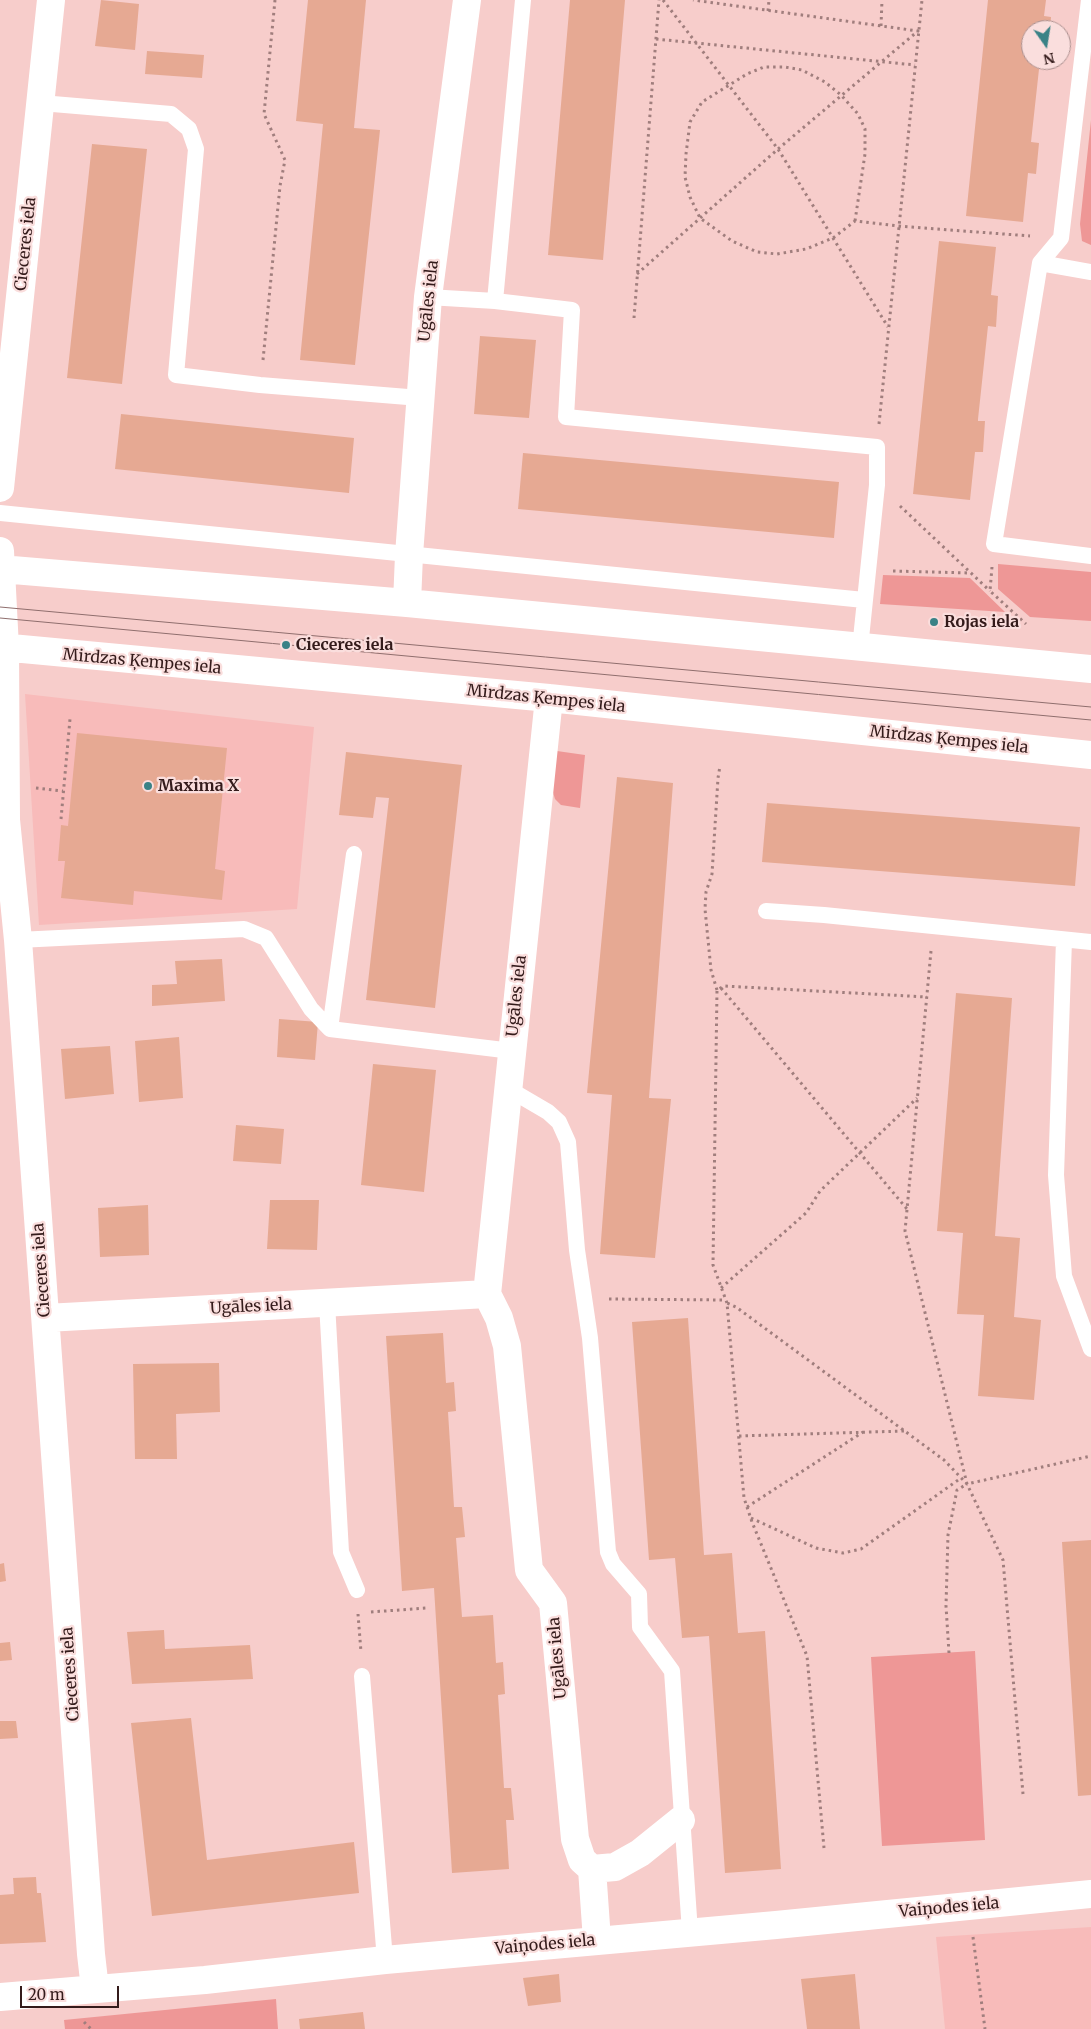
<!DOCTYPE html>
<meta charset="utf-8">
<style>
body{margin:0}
#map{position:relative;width:1091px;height:2029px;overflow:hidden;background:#f7cdcb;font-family:Merriweather,serif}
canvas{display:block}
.north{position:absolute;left:1021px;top:20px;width:50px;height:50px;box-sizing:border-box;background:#fadedd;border:1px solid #ab908f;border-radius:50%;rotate:167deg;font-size:14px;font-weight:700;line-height:20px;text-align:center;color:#341b1b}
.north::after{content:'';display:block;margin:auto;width:18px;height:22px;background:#3a8286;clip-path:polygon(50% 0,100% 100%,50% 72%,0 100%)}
.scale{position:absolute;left:20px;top:1986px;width:99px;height:22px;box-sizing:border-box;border:2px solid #341b1b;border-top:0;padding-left:6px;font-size:15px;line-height:18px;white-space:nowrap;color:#341b1b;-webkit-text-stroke:4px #fadedd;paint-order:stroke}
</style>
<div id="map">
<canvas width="1091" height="2029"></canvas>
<div class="north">N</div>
<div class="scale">20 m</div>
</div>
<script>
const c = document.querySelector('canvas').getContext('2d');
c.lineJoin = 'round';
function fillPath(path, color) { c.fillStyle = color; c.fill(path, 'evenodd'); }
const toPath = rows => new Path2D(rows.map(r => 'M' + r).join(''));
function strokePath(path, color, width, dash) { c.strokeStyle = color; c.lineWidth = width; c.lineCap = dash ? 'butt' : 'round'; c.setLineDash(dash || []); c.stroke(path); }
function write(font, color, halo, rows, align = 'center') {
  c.font = font + ' Merriweather,serif'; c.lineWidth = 4.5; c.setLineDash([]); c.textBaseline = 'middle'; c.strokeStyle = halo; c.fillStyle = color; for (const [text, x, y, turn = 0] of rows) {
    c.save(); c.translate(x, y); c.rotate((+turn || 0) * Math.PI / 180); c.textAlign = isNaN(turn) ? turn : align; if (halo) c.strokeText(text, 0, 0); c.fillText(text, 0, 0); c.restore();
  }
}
const built = toPath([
 [25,694,314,727,297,909,39,925],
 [1091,1927,1091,2029,945,2029,936,1937]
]);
const green = toPath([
 [1091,120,1091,245,1082,241,1080,224],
 [998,564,1091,572,1091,621,1030,617,998,589],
 [883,575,970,578,1005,612,880,604],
 [557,751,585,755,580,808,561,805,555,799,552,789],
 [975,1651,985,1840,882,1846,871,1657],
 [276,1999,278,2029,65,2029,64,2020]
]);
const building = toPath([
 [101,0,139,4,135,50,95,46],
 [308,0,366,0,354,128,380,130,355,365,300,360,323,124,296,121],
 [570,0,625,0,603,260,548,255],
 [988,0,1046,0,1044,16,1051,17,1050,30,1031,30,1031,60,1040,60,1031,142,1039,143,1036,174,1028,173,1023,222,966,216],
 [147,51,204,55,202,78,145,74],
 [92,144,147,149,122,384,67,378],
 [939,241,996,247,991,295,998,296,996,327,988,326,978,419,978,421,985,421,983,452,975,452,970,500,913,494],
 [480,336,536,340,529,418,474,414],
 [121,414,354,438,349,493,115,469],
 [523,453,839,482,834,538,518,509],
 [77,733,227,748,215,869,225,871,222,900,134,891,133,905,61,898,65,861,58,861,61,825,68,826],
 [346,752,462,765,435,1008,366,1000,389,798,376,797,373,818,339,815],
 [617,777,673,783,649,1098,671,1099,655,1258,600,1254,612,1095,587,1093],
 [767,803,1080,827,1075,886,762,862],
 [222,959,225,1001,152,1006,152,985,177,984,175,961],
 [956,993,1012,998,995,1236,1020,1238,1014,1317,1041,1320,1034,1400,978,1396,984,1315,957,1314,963,1233,937,1231],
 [279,1019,318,1022,315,1060,277,1057],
 [179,1037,183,1098,139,1102,135,1041],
 [110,1046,114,1094,65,1099,61,1049],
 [373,1064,436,1070,424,1192,361,1185],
 [236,1125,284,1129,281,1164,233,1161],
 [270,1200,319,1200,317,1250,267,1249],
 [148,1205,149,1255,100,1257,98,1208],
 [688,1318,704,1555,732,1553,738,1633,765,1631,781,1869,725,1873,709,1636,682,1638,675,1558,649,1560,632,1322],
 [443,1333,446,1383,454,1382,456,1411,448,1412,454,1507,462,1507,465,1537,456,1538,462,1617,493,1615,496,1663,503,1662,505,1694,498,1695,504,1788,511,1788,514,1820,506,1820,509,1869,452,1873,434,1588,402,1591,386,1336],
 [219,1363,220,1412,176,1414,177,1459,135,1459,133,1364],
 [1091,1540,1091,1795,1078,1796,1062,1542],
 [4,1563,6,1581,0,1582,0,1564],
 [164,1630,165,1649,250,1645,253,1679,132,1684,127,1632],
 [10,1642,12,1660,0,1661,0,1643],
 [191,1718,207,1860,354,1842,359,1893,152,1916,131,1723],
 [0,1721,16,1721,18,1738,0,1739],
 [36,1877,37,1893,41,1893,46,1942,0,1944,0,1895,14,1894,13,1878],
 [559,1974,561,2002,528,2006,523,1978],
 [855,1974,860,2029,807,2029,801,1979],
 [363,2012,365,2029,300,2029,299,2019]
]);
const path = toPath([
 [663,0,778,149,888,327],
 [768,11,769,0],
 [881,26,882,0],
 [656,39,915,65],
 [855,221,865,154,865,129,858,114,841,95,825,82,802,70,785,67,764,67,747,74,702,102,690,122,686,154,685,177,690,197,700,218,732,241,757,252,777,254,806,249,833,238,855,221,898,226,1030,236],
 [637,274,778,149,918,31,693,0],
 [634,318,659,0],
 [263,360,280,186,285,160,264,114,275,0],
 [879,424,922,0],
 [900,506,990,591],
 [992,567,990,591,1026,624],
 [893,571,971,573],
 [36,788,63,791],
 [61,819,70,719],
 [931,951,905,1231,967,1484,1091,1456],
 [721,988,907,1209],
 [717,990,711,970,705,909,706,892,712,874,718,778,720,766],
 [721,1288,806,1213,820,1191,917,1098],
 [609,1299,726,1300],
 [727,1303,713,1265,717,990,724,986,927,997],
 [739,1436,904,1431],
 [747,1507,863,1432],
 [751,1518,816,1548,843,1553,861,1549,961,1478],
 [371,1612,427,1608],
 [358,1614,361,1652],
 [949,1653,946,1606,948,1535,957,1490,967,1484],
 [824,1848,807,1656,752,1522,744,1498,727,1303,736,1307,944,1460,967,1484,1003,1560,1023,1794],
 [973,1937,985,2029],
 [84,2022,91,2029]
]);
const lane = toPath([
 [1089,0,1061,238,1040,263,1091,272],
 [41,103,171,114,189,129,196,149,176,375,260,385,420,398],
 [1040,263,994,544,1091,556],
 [428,297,495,301,572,310,566,417,877,447,877,485,860,648],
 [495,301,523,0],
 [0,513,864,600],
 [354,854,330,1029,512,1051],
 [766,911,824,915,1091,942],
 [18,940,244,929,266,938,311,1009,330,1029],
 [1064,940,1056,1175,1064,1276,1091,1349],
 [507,1088,548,1112,559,1122,568,1142,577,1250,590,1338,608,1552,613,1564,639,1594,640,1627,672,1671,690,1932],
 [327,1303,341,1552,357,1590],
 [362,1676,385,1960]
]);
const street = toPath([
 [0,488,51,0],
 [0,551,5,648,6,820,18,940,91,1954,95,1989],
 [0,569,407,603,1091,669],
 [407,603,409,555,428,297,467,0],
 [0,647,549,698,1091,755],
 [549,698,487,1294,499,1318,507,1346,529,1570,553,1603,575,1839,582,1860,592,1869,597,1940],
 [46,1318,487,1294],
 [592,1869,615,1867,640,1853,681,1820],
 [0,1997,205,1980,385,1960,776,1925,1091,1894]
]);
const tram = toPath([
 [0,607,1091,707],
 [0,618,1091,720]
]);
const markers = [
 [934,622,5,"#3a8286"],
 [286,645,5,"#3a8286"],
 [148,786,5,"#3a8286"]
];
const streetNames = [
 ["Cieceres iela",26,244,-84],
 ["Ugāles iela",429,301,-84],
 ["Mirdzas Ķempes iela",142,662,5],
 ["Mirdzas Ķempes iela",546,699,6],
 ["Mirdzas Ķempes iela",949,740,6],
 ["Ugāles iela",517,996,-84],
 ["Cieceres iela",42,1270,-94],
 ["Ugāles iela",251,1307,-3],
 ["Ugāles iela",558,1658,-95],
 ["Cieceres iela",71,1674,-94],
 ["Vaiņodes iela",949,1908,-5],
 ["Vaiņodes iela",545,1945,-5]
];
const poiNames = [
 ["Rojas iela",944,622],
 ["Cieceres iela",296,645],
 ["Maxima X",158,786]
];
fillPath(built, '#f8bbba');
fillPath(green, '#ee9796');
fillPath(building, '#e6a993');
strokePath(path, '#a07e7d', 3, [2.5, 4]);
strokePath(lane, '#fff', 16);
strokePath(street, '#fff', 28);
strokePath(tram, '#8f6e6d', 1);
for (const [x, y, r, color] of markers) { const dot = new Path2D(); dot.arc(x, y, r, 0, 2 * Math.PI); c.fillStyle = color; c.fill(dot); strokePath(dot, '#fadedd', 2); }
write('16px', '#341b1b', '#fadedd', streetNames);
write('bold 16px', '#341b1b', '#fadedd', poiNames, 'left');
</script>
